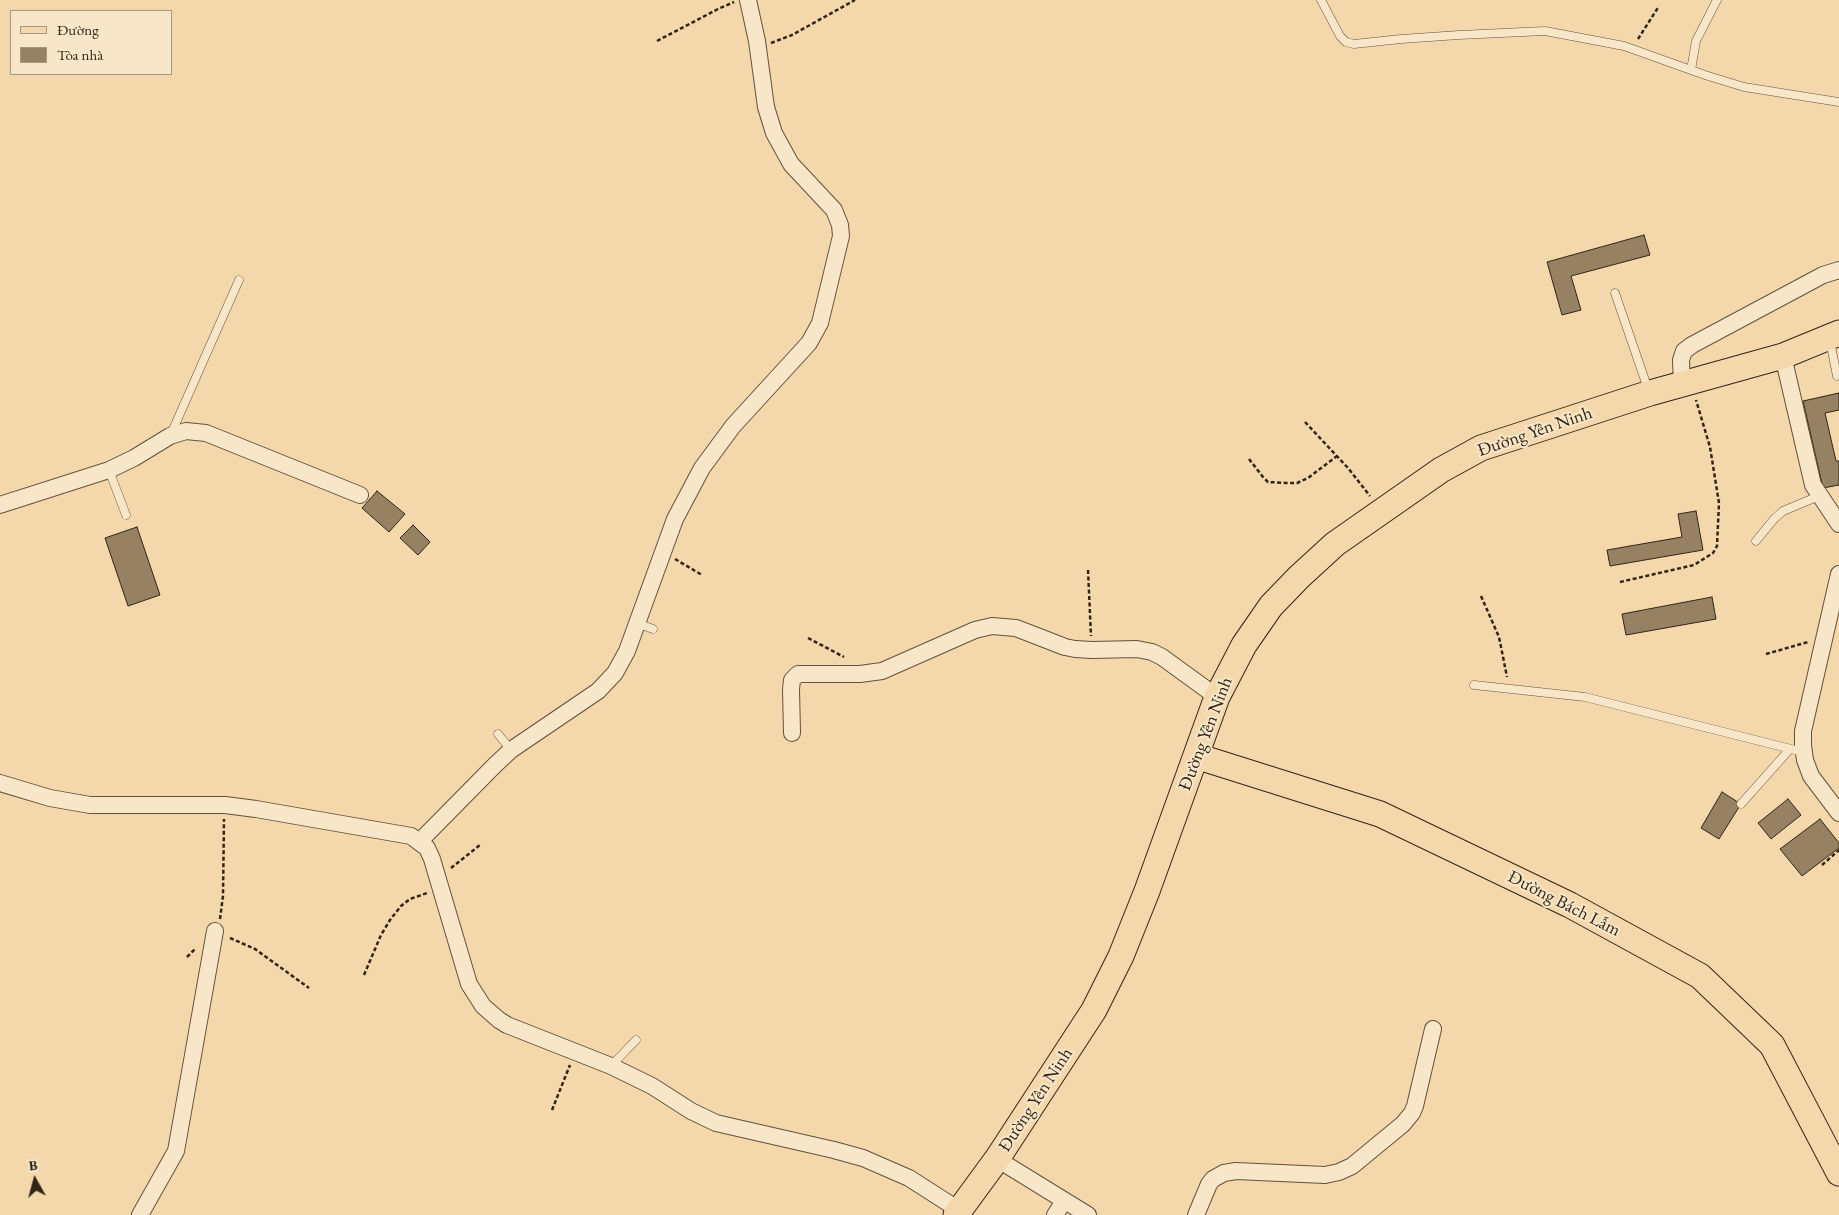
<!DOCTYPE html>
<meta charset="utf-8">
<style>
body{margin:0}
#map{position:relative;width:1839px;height:1215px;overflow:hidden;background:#f4d8ab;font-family:"EB Garamond",serif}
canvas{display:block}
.legend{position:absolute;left:10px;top:10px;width:162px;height:65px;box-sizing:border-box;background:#f8e6c8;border:1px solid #a89881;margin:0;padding:6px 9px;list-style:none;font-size:15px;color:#312416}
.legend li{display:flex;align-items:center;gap:10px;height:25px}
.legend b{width:25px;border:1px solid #a89881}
.north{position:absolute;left:10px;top:1155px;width:50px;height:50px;-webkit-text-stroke:4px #f8e6c8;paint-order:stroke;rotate:353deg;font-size:14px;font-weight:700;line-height:20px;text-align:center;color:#312416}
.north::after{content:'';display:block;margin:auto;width:18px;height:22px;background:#312416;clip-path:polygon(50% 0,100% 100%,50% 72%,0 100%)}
</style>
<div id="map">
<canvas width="1839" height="1215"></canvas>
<ul class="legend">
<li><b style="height:6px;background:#f4d8ab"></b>Đường</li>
<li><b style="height:14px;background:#968263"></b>Tòa nhà</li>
</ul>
<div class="north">B</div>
</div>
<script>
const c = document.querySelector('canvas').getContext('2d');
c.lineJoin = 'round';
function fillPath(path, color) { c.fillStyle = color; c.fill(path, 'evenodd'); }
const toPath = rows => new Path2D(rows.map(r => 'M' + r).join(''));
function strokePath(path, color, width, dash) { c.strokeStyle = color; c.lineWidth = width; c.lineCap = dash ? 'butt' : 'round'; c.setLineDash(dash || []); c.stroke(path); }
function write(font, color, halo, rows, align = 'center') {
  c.font = font + ' "EB Garamond",serif'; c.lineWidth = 4; c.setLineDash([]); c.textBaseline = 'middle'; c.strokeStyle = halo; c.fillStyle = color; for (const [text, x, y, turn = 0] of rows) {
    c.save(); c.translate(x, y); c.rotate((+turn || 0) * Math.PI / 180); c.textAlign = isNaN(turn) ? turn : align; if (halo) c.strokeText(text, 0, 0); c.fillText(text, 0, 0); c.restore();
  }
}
const building = toPath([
 [1644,235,1650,255,1571,276,1581,310,1562,315,1547,262,1644,235],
 [1839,393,1839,410,1825,413,1836,461,1839,461,1839,485,1823,488,1803,401,1839,393],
 [377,491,405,514,389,532,362,508,377,491],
 [1696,511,1703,550,1610,566,1607,550,1682,537,1678,514,1696,511],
 [413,525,430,542,418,555,400,538,413,525],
 [137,527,160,595,128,606,105,538,137,527],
 [1712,597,1716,619,1626,635,1622,614,1712,597],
 [1722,792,1741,804,1719,839,1701,828,1722,792],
 [1788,799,1801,815,1771,839,1758,823,1788,799],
 [1820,819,1839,843,1839,848,1802,876,1780,849,1820,819]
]);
const path = toPath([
 [1638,39,1659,6],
 [657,41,718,9,734,2],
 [771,43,792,35,855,0],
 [1305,422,1348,468,1370,496],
 [1249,459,1263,477,1268,482,1286,483,1297,483,1308,478,1337,456],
 [675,559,702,575],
 [1088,570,1091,636],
 [1620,582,1694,565,1713,553,1717,546,1719,503,1710,447,1696,400],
 [1481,596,1499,637,1507,677],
 [808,638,844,657],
 [1766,654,1808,642],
 [1822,865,1839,850],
 [451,868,480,845],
 [220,919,223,896,224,819],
 [230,938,255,949,309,988],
 [187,957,195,949],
 [364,975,381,935,390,920,401,906,410,899,427,893],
 [552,1110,570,1065]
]);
const service = toPath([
 [1321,0,1340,36,1346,42,1354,44,1401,39,1459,35,1545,31,1624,46,1705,75,1744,87,1839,102],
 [1691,70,1696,41,1717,0],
 [1615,293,1648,389],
 [1830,341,1837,376],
 [171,434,239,280],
 [109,470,126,515],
 [1756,541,1774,519,1783,511,1819,496],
 [637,623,653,629],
 [1474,685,1585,697,1803,752],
 [498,734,511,750],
 [1741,804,1790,749],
 [611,1066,636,1040]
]);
const minor = toPath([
 [1783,356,1813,485,1839,524],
 [1682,385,1681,360,1684,351,1692,345,1823,275,1839,270],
 [0,505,109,470,134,458,170,436,186,431,206,433,360,495],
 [1839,574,1803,731,1803,745,1805,760,1811,776,1839,813],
 [792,733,791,689,792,680,798,674,860,674,882,671,975,630,992,626,1016,628,1065,647,1075,649,1092,650,1137,649,1152,652,1162,657,1217,697],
 [0,783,50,798,90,805,225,805,256,809,411,836,427,848,432,859,469,984,483,1006,499,1020,507,1025,611,1066,652,1086,691,1111,716,1123,834,1150,863,1158,909,1178,959,1210],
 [420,841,495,765,511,750,598,691,615,673,627,651,675,519,702,468,733,426,809,343,820,323,841,236,840,225,834,210,791,164,774,133,766,107,757,41,748,0],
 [997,1159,1088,1215],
 [140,1215,176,1151,215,931],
 [1055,1215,1064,1201],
 [1196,1215,1209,1184,1213,1179,1224,1173,1236,1171,1325,1175,1339,1172,1352,1166,1403,1124,1412,1113,1415,1106,1433,1029]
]);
const primary = toPath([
 [1196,756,1380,814,1570,905,1700,976,1772,1045,1839,1173],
 [956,1215,997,1159,1094,1010,1121,956,1147,891,1217,697,1244,645,1271,606,1299,577,1335,544,1441,470,1481,448,1650,393,1783,356,1839,333]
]);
const streetNames = [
 ["Đường Yên Ninh",1535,432,-19],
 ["Đường Yên Ninh",1206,734,-69],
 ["Đường Bách Lẫm",1564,904,27],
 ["Đường Yên Ninh",1036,1100,-57]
];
fillPath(building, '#968263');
strokePath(building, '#312416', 1);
strokePath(service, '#62513b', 9);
strokePath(minor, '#62513b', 18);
strokePath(primary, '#312416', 27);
strokePath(path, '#312416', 2.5, [4, 2.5]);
strokePath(service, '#f8e6c8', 8);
strokePath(minor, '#f8e6c8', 16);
strokePath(primary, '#f4d8ab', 25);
write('18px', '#312416', '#f8e6c8', streetNames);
</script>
